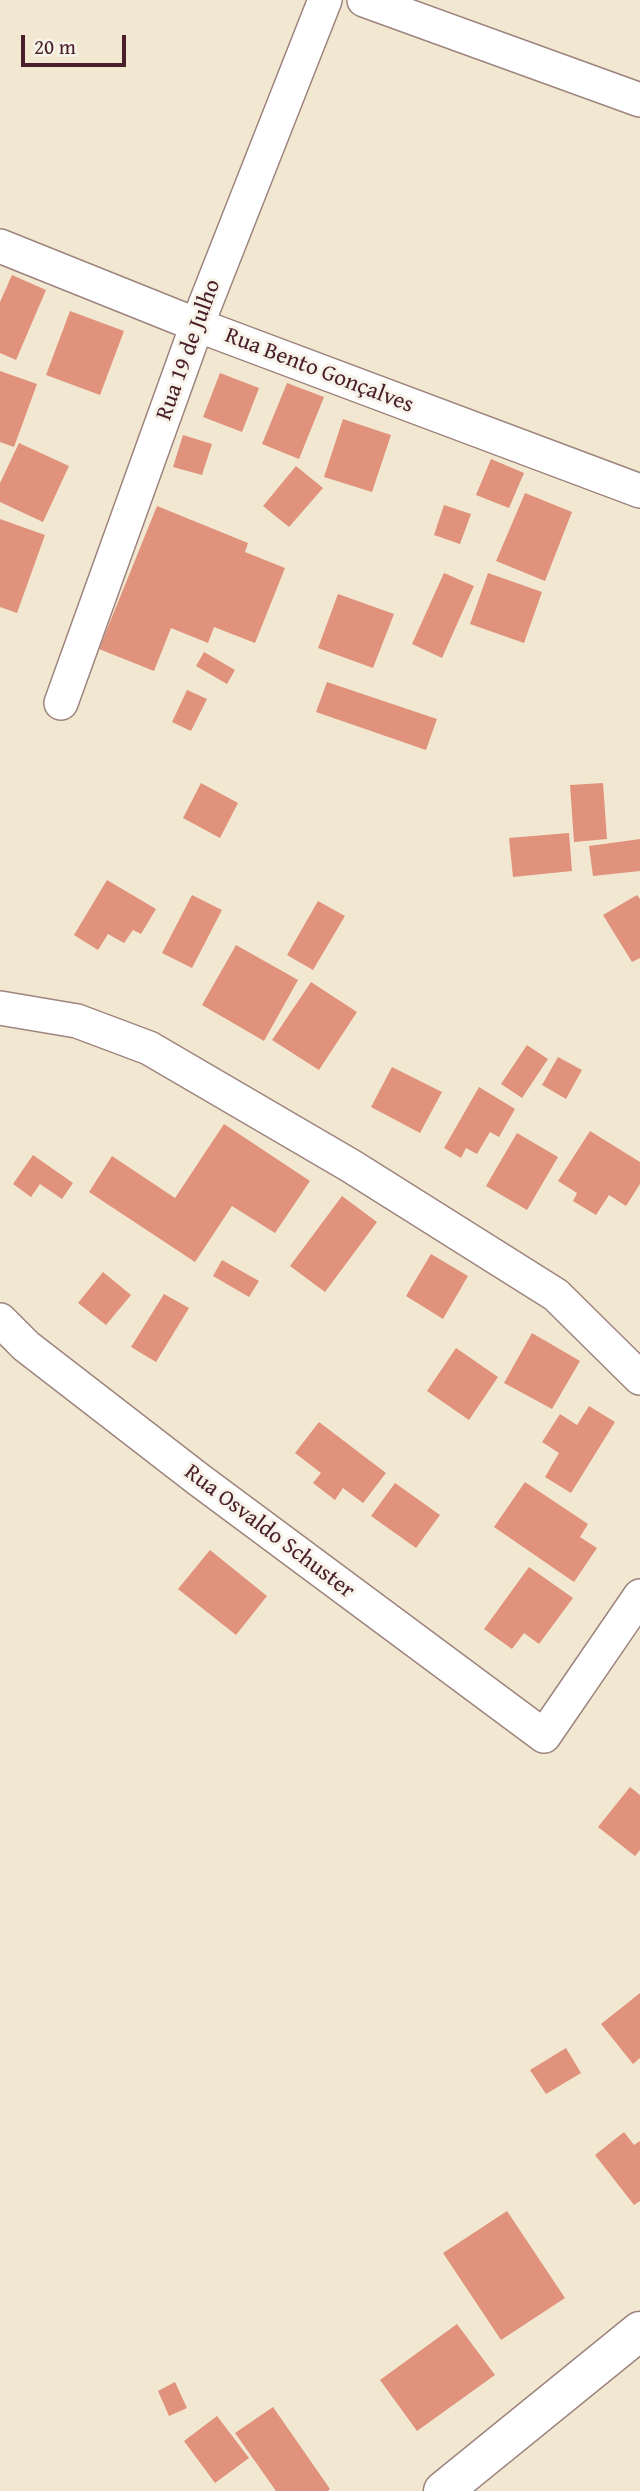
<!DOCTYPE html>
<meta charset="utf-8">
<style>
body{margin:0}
#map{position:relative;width:640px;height:2491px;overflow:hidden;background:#f2e8d1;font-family:"Gentium Book Plus",serif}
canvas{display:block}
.scale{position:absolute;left:21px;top:35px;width:105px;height:32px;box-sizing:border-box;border:4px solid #4a1f2b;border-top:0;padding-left:9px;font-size:21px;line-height:24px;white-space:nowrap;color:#4a1f2b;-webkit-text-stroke:5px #f7f3e8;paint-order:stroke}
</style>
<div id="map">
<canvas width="640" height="2491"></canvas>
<div class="scale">20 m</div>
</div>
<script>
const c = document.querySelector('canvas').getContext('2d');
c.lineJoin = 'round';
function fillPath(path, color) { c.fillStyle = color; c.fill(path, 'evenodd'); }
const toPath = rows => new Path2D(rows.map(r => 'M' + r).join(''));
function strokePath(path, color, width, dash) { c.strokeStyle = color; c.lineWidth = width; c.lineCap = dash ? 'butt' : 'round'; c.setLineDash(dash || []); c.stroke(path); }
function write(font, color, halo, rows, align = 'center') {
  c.font = font + ' "Gentium Book Plus",serif'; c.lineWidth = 6; c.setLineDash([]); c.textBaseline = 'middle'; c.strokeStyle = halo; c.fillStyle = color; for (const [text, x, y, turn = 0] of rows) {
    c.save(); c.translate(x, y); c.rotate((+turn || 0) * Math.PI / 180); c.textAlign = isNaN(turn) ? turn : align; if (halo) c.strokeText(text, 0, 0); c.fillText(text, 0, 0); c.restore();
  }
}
const building = toPath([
 [12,275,46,290,16,360,0,353,0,302],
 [70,311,124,331,100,395,46,375],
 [0,371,37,384,14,447,0,442],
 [220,373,259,388,242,432,203,417],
 [287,383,324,397,299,459,262,444],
 [343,419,391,435,372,492,324,477],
 [183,435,212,444,202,475,173,467],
 [19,443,69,466,43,522,0,502,0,483],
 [491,459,524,473,509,508,476,495],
 [296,466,323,488,289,527,263,506],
 [525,493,572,512,545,581,496,561],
 [444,505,471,514,460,544,434,535],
 [157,506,248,543,245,552,285,568,255,643,214,627,208,643,171,628,154,671,99,649],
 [0,519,45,535,17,613,0,607],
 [444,573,474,586,442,658,412,644],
 [488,573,542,592,524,643,470,624],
 [338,594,394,614,373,668,318,648],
 [204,652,235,670,227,684,196,666],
 [327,682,437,719,426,750,316,712],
 [187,690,207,699,191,731,172,722],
 [201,783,238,803,220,838,183,818],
 [603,783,607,839,574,842,570,785],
 [569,833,572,871,513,877,509,838],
 [640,839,640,871,593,876,589,846],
 [107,880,156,909,141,934,133,930,124,943,108,934,98,950,74,935],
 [192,895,222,910,192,968,162,953],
 [637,895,640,899,640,958,632,962,603,915],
 [318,901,345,916,313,970,287,955],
 [236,945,298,980,264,1041,202,1005],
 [311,982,357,1012,319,1070,272,1040],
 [527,1045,548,1059,522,1098,501,1084],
 [558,1057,582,1070,566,1099,542,1085],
 [392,1067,442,1092,420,1133,371,1107],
 [479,1087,515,1109,499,1137,490,1132,477,1154,466,1148,461,1158,444,1148],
 [224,1124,310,1181,275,1233,232,1206,195,1262,89,1192,112,1156,175,1198],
 [590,1131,640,1162,640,1184,626,1206,609,1195,596,1215,573,1201,577,1193,558,1181],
 [517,1133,558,1157,527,1210,486,1186],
 [33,1155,73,1183,62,1199,40,1184,31,1197,13,1184],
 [342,1196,377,1222,325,1292,290,1266],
 [431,1254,468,1276,443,1319,406,1296],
 [222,1260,259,1281,249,1297,213,1276],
 [103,1272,131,1295,106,1325,78,1303],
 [164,1294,189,1308,156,1362,131,1347],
 [532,1333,580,1361,552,1409,504,1383],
 [456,1348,498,1377,469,1420,427,1391],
 [589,1406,615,1422,571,1493,545,1477,559,1453,542,1442,560,1414,577,1425],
 [319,1422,386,1473,363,1503,343,1488,335,1500,313,1483,321,1473,295,1453],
 [525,1482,588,1524,580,1537,597,1548,574,1582,494,1527],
 [395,1483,440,1515,416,1548,371,1516],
 [210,1550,267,1596,236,1635,178,1589],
 [529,1567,573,1598,539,1644,524,1633,512,1649,484,1629],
 [630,1787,640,1795,640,1850,635,1856,598,1827],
 [640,1993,640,2058,633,2064,601,2024],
 [566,2048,581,2073,546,2094,530,2070],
 [624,2132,634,2145,640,2141,640,2201,634,2205,595,2155],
 [507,2211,565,2298,501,2340,443,2253],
 [457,2324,495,2375,417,2431,380,2380],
 [175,2382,187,2408,169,2416,158,2391],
 [273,2407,330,2489,328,2491,276,2491,235,2433],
 [217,2416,249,2458,215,2483,184,2441]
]);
const minor = toPath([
 [364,0,640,100],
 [0,246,197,325,640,491],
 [61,703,197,325,325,0],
 [0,1008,77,1021,149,1048,351,1166,556,1295,640,1378],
 [0,1320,26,1346,198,1479,544,1736,640,1596]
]);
const secondary = toPath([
 [443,2491,640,2331]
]);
const streetNames = [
 ["Rua 19 de Julho",189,350,-70],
 ["Rua Bento Gonçalves",319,371,21],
 ["Rua Osvaldo Schuster",269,1532,37]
];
fillPath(building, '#e0927c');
strokePath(minor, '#9e847e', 36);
strokePath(secondary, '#9e847e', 41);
strokePath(minor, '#fff', 33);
strokePath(secondary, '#fff', 38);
write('23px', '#4a1f2b', '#f7f3e8', streetNames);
</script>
